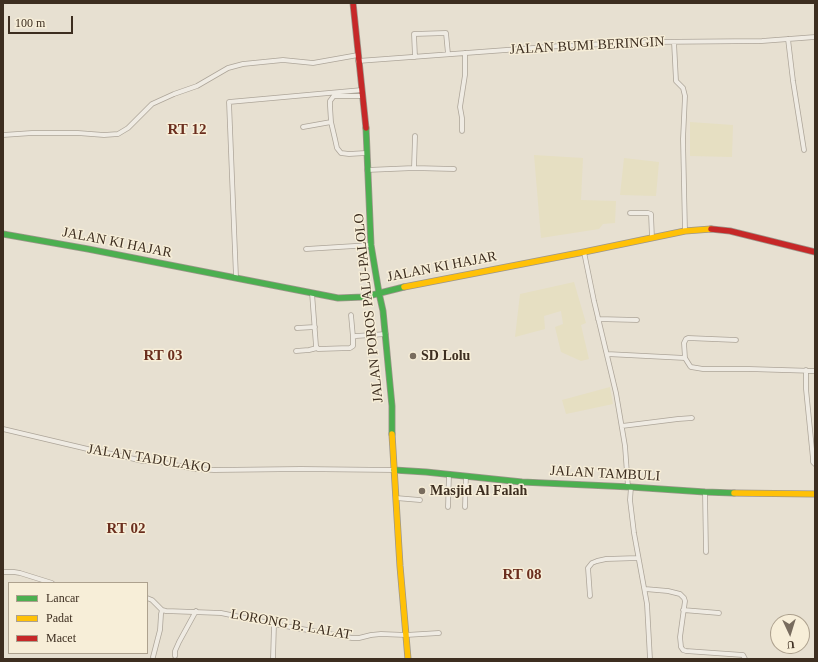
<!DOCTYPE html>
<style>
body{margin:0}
#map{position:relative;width:818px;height:662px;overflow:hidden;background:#e7e0d1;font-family:"Times New Roman",serif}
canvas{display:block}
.frame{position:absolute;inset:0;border:4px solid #3d2e20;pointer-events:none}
.legend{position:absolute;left:8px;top:582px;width:140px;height:72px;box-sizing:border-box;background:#f7eed8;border:1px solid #ada18e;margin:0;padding:5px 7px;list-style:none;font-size:12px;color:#3d2e20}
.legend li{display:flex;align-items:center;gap:8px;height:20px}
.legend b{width:20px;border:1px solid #ada18e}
.north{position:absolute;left:770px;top:614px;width:40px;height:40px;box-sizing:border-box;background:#f7eed8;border:1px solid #ada18e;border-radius:50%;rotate:176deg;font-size:11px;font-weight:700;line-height:16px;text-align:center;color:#3d2e20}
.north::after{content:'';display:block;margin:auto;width:14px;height:18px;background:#786c5e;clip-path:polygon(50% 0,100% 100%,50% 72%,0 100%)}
.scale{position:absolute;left:8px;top:16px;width:65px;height:18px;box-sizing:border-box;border:2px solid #3d2e20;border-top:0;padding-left:5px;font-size:12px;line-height:14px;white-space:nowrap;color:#3d2e20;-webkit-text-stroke:3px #f7eed8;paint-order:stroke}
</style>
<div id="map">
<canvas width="818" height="662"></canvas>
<div class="frame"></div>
<ul class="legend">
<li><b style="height:5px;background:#4caf50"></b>Lancar</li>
<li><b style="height:5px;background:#ffc107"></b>Padat</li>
<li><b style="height:5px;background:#c62828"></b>Macet</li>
</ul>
<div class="north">U</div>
<div class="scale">100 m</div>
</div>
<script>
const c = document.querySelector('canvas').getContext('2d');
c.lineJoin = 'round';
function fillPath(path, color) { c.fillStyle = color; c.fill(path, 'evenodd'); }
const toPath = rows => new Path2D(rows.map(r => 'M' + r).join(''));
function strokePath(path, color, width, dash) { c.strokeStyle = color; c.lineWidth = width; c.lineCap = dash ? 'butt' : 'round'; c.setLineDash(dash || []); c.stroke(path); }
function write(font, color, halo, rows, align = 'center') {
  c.font = font + ' "Times New Roman",serif'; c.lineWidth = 3; c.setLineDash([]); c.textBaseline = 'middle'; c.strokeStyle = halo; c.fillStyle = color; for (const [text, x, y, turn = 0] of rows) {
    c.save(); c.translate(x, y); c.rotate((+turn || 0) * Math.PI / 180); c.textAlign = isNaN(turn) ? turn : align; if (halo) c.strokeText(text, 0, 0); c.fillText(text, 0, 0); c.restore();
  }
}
const farmland = toPath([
 [690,122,733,125,732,157,690,156],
 [534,155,583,158,581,200,616,201,615,223,603,224,599,229,541,238],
 [624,158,659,162,656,196,620,195],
 [574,282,586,323,581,325,589,359,581,361,561,352,555,327,563,324,561,311,544,316,545,329,515,337,520,294],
 [610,387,613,404,566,414,562,400]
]);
const street = toPath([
 [788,39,793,81,804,150],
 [674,42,676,81,683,88,685,96,683,139,685,231],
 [415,57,414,34,446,33,448,54],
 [358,61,560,46,651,42,762,41,815,37],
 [363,96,334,96,333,97,330,101,330,106,331,122,335,139,337,148,341,153,349,154,366,153],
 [303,127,331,122],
 [462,131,462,118,460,107,465,75,465,53],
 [3,135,32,133,78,133,104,135,118,134,128,128,152,104,174,94,197,86,228,68,243,64,283,60,313,63,358,55],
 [414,168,415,136],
 [367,170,414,168,454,169],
 [630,213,648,213,651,214,652,238],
 [306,249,371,245],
 [584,252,594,301,616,393,625,446,628,487],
 [236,277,229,102,362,90],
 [312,293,316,346,318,349,350,348,353,346,353,337,356,336,386,334],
 [351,315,353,337],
 [598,319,637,320],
 [297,328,315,327],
 [296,351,309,350,317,348],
 [607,354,685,358,690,366,691,367,703,369,749,369,815,371],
 [685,358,684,343,686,339,688,338,736,340],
 [806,370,806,389,813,459,813,462,815,464],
 [622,426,678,419,692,418],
 [3,429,96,451,117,455,143,461,160,462,195,469,214,470,301,469,394,470],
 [631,487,630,500,634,533,647,604,650,659],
 [705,492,706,552],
 [396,498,420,500],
 [448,507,449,475],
 [465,507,466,476],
 [3,572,14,572,20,573,52,583],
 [645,589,668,591,680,594,684,598,685,601,680,637,681,647,683,650,686,651,743,655,745,659],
 [590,596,588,568,592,563,597,561,606,559,638,558],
 [147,598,152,600,162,610,166,611,221,613,274,624,352,638,359,638,371,635,381,634,406,635,439,633],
 [683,610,719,613],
 [175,656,175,651,179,642,196,611],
 [153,657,160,630,161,614,162,610],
 [273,659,274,624]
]);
const fast = toPath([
 [366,128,371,245,379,293,383,311,392,406,392,434],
 [3,234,88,249,338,298,364,297,404,287],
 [394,470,426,472,522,482,631,487,705,492,734,493]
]);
const slow = toPath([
 [404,287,584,252,685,231,711,229],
 [392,434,400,566,408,659],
 [734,493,815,494]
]);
const jam = toPath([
 [353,3,366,128],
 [711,229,730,231,815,252]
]);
const markers = [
 [413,356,4,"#786c5e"],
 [422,491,4,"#786c5e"]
];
const streetNames = [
 ["JALAN BUMI BERINGIN",587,46,-3],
 ["JALAN KI HAJAR",117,243,11],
 ["JALAN KI HAJAR",442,267,-11],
 ["JALAN POROS PALU-PALOLO",369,308,-96],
 ["JALAN TADULAKO",149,459,9],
 ["JALAN TAMBULI",605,474,3],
 ["LORONG B. LALAT",291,625,10]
];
const poiNames = [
 ["SD Lolu",421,356],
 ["Masjid Al Falah",430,491]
];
const neighbourhoodNames = [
 ["RT 12",187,130],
 ["RT 03",163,356],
 ["RT 02",126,529],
 ["RT 08",522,575]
];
fillPath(farmland, '#e6dfc2');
strokePath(street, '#ada599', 5.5);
strokePath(fast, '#9c958a', 7);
strokePath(slow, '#9c958a', 7);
strokePath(jam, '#9c958a', 7);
strokePath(street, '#efebe3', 4);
strokePath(fast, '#4caf50', 5.5);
strokePath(slow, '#ffc107', 5.5);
strokePath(jam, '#c62828', 5.5);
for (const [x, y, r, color] of markers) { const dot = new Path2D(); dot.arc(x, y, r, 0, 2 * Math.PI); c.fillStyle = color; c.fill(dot); strokePath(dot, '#f7eed8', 1.5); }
write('14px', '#3d2e20', '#f7eed8', streetNames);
write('bold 14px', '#3d2e20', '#f7eed8', poiNames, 'left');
write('bold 15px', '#6b2e1e', '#f7eed8', neighbourhoodNames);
</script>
